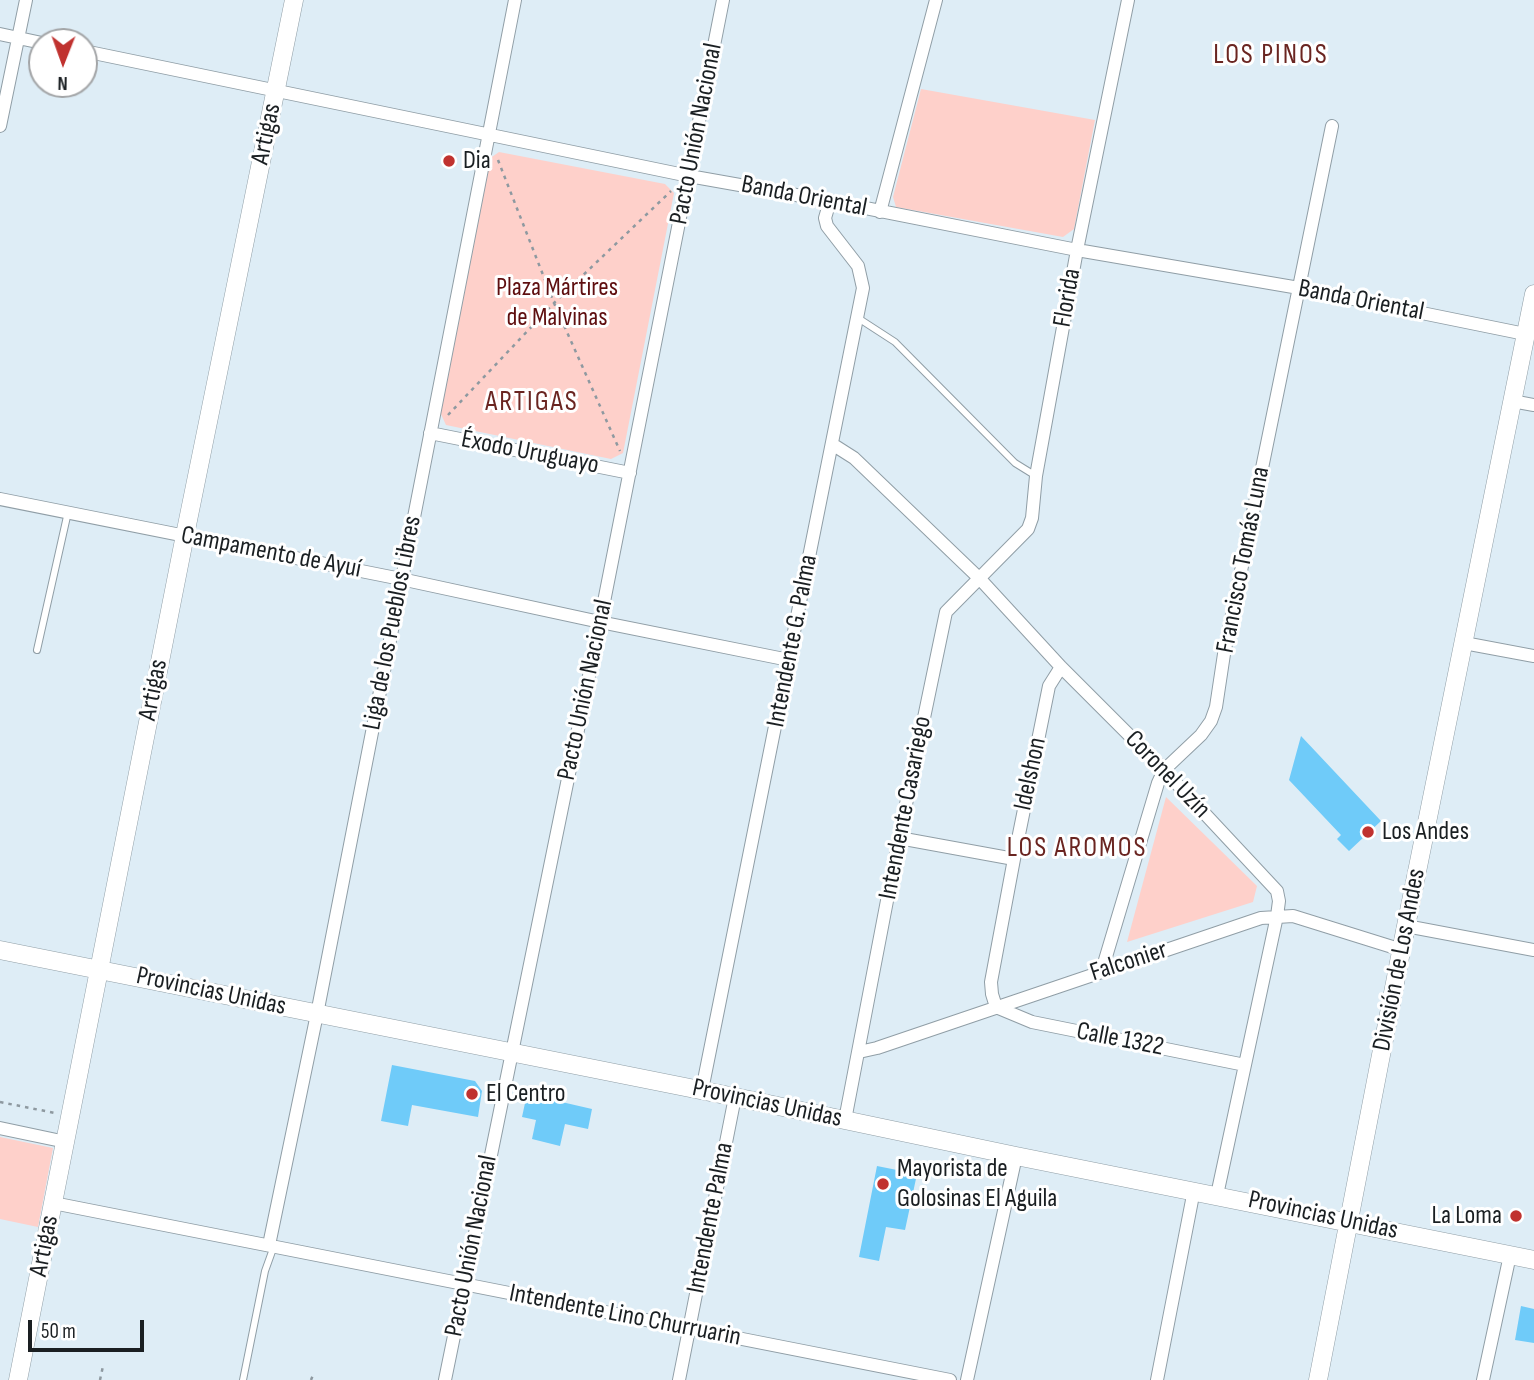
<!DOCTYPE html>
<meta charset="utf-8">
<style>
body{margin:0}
#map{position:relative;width:1534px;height:1380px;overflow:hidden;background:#deedf6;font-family:"Sofia Sans Condensed",sans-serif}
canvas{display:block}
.north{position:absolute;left:28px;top:28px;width:70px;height:70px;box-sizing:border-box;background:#fff;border:2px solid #a3a5a7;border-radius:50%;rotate:181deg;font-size:19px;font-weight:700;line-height:28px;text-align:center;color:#1a1f22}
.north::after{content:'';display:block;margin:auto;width:24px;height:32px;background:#c0322f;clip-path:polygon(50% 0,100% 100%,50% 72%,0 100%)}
.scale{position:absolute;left:28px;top:1320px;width:116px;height:32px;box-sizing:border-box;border:4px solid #1a1f22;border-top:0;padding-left:9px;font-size:21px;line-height:24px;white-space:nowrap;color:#1a1f22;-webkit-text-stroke:5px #fff;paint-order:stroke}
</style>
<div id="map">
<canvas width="1534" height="1380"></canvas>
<div class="north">N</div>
<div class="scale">50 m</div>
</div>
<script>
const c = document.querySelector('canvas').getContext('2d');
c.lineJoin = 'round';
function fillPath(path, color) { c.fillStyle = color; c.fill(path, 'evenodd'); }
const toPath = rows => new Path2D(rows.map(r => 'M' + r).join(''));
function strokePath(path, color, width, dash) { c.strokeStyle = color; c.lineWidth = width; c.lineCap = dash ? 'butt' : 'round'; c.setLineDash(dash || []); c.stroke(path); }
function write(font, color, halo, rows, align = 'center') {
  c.font = font + ' "Sofia Sans Condensed",sans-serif'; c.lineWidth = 6; c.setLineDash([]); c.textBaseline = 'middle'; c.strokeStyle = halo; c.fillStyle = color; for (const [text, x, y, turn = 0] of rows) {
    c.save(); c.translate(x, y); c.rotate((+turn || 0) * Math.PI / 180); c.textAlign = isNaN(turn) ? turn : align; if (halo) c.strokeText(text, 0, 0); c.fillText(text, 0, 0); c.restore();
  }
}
const green = toPath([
 [921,89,1095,120,1074,229,1063,237,896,207,893,197],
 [499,152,665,184,674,193,623,453,611,459,446,425,440,412,489,159],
 [1166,797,1257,886,1253,902,1127,942],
 [0,1137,53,1148,38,1227,0,1219]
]);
const building = toPath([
 [1301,736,1381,821,1349,851,1337,839,1341,835,1289,780],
 [392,1065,475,1081,482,1091,478,1117,412,1105,408,1126,381,1121],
 [527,1094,592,1109,588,1129,565,1124,560,1146,532,1139,536,1120,522,1117],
 [877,1166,917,1174,905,1230,886,1227,879,1261,859,1257],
 [1521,1306,1534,1309,1534,1343,1515,1340]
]);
const path = toPath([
 [498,160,554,303,620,451],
 [448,415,554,303,671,191],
 [0,1102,55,1113],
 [100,1380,103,1366],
 [311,1380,313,1375]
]);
const lane = toPath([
 [858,318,895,342,1015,463,1036,476],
 [37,650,68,512],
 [243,1380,265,1271,274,1246]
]);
const street = toPath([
 [0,34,42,43],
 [84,51,689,176,830,201,1077,250,1299,288,1525,334],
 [0,126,26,0],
 [880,212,936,0],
 [1512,401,1534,405],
 [430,433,630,473],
 [832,444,854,458,980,579,1061,667,1164,770,1277,891,1279,901,1277,916,1217,1195],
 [0,499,401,579,600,622,789,660],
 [1464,643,1534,656],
 [1061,667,1049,686,1014,859,991,982,992,994,996,1007,1032,1022,1245,1065],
 [899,838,1014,859],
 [1406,926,1534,950],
 [1102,970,1158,783,1164,770,1201,735,1211,721,1216,707,1224,654,1332,126],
 [859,1052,877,1048,1261,918,1293,916,1402,950],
 [702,1090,863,288,858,266,827,226,825,218,830,201],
 [845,1120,899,838,946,612,1028,529,1032,518,1036,476,1077,250,1128,0],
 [0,1128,66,1142],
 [53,1203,950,1380],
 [269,1245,317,1014,515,0],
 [445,1380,600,622,723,0],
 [679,1380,735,1097],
 [967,1380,1016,1156],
 [1157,1380,1194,1190],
 [1483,1380,1510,1255]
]);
const secondary = toPath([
 [0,950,735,1097,1016,1156,1534,1260],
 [18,1380,185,535,294,0],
 [1318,1380,1406,926,1534,294]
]);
const markers = [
 [449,161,7,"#c0322f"],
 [1368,832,7,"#c0322f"],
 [472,1094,7,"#c0322f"],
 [883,1184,7,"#c0322f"],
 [1516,1216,7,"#c0322f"]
];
const streetNames = [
 ["Artigas",267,134,-78],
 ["Pacto Unión Nacional",697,134,-79],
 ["Banda Oriental",804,197,11],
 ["Florida",1068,298,-80],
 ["Banda Oriental",1361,301,11],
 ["Éxodo Uruguayo",530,453,11],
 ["Campamento de Ayuí",271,553,11],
 ["Francisco Tomás Luna",1244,560,-79],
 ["Liga de los Pueblos Libres",393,623,-79],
 ["Intendente G. Palma",793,641,-79],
 ["Artigas",154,690,-79],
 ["Pacto Unión Nacional",586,690,-78],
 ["Idelshon",1031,774,-78],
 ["Coronel Uzín",1167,775,46],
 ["Intendente Casariego",906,808,-79],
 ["División de Los Andes",1400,960,-79],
 ["Falconier",1129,962,-18],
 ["Provincias Unidas",211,992,12],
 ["Calle 1322",1120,1040,11],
 ["Provincias Unidas",767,1104,12],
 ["Provincias Unidas",1323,1216,12],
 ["Intendente Palma",711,1218,-79],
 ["Artigas",45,1246,-79],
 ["Pacto Unión Nacional",472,1246,-79],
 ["Intendente Lino Churruarin",625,1316,11]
];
const poiNames = [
 ["Dia",463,161],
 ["Los Andes",1382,832],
 ["El Centro",486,1094],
 ["Mayorista de",897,1169],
 ["Golosinas El Aguila",897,1199],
 ["La Loma",1502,1216,"right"]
];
const parkNames = [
 ["Plaza Mártires",557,288],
 ["de Malvinas",557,318]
];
const neighbourhoodNames = [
 ["LOS PINOS",1271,56],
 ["ARTIGAS",532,403],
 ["LOS AROMOS",1077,849]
];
fillPath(green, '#fed0ca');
fillPath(building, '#6fcbf9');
strokePath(lane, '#909ea6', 8);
strokePath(street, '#909ea6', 14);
strokePath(secondary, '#909ea6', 19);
strokePath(path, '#8e99a0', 2.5, [3.5, 5]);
strokePath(lane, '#fff', 6);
strokePath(street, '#fff', 12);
strokePath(secondary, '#fff', 18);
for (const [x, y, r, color] of markers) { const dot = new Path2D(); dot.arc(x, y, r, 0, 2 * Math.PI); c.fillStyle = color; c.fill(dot); strokePath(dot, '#fff', 2.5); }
write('26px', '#1a1f22', '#fff', streetNames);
write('26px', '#1a1f22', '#fff', poiNames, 'left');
write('26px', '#5e0e0f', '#fff', parkNames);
c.letterSpacing = '2px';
write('28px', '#6a2521', '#fff', neighbourhoodNames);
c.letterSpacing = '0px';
</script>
